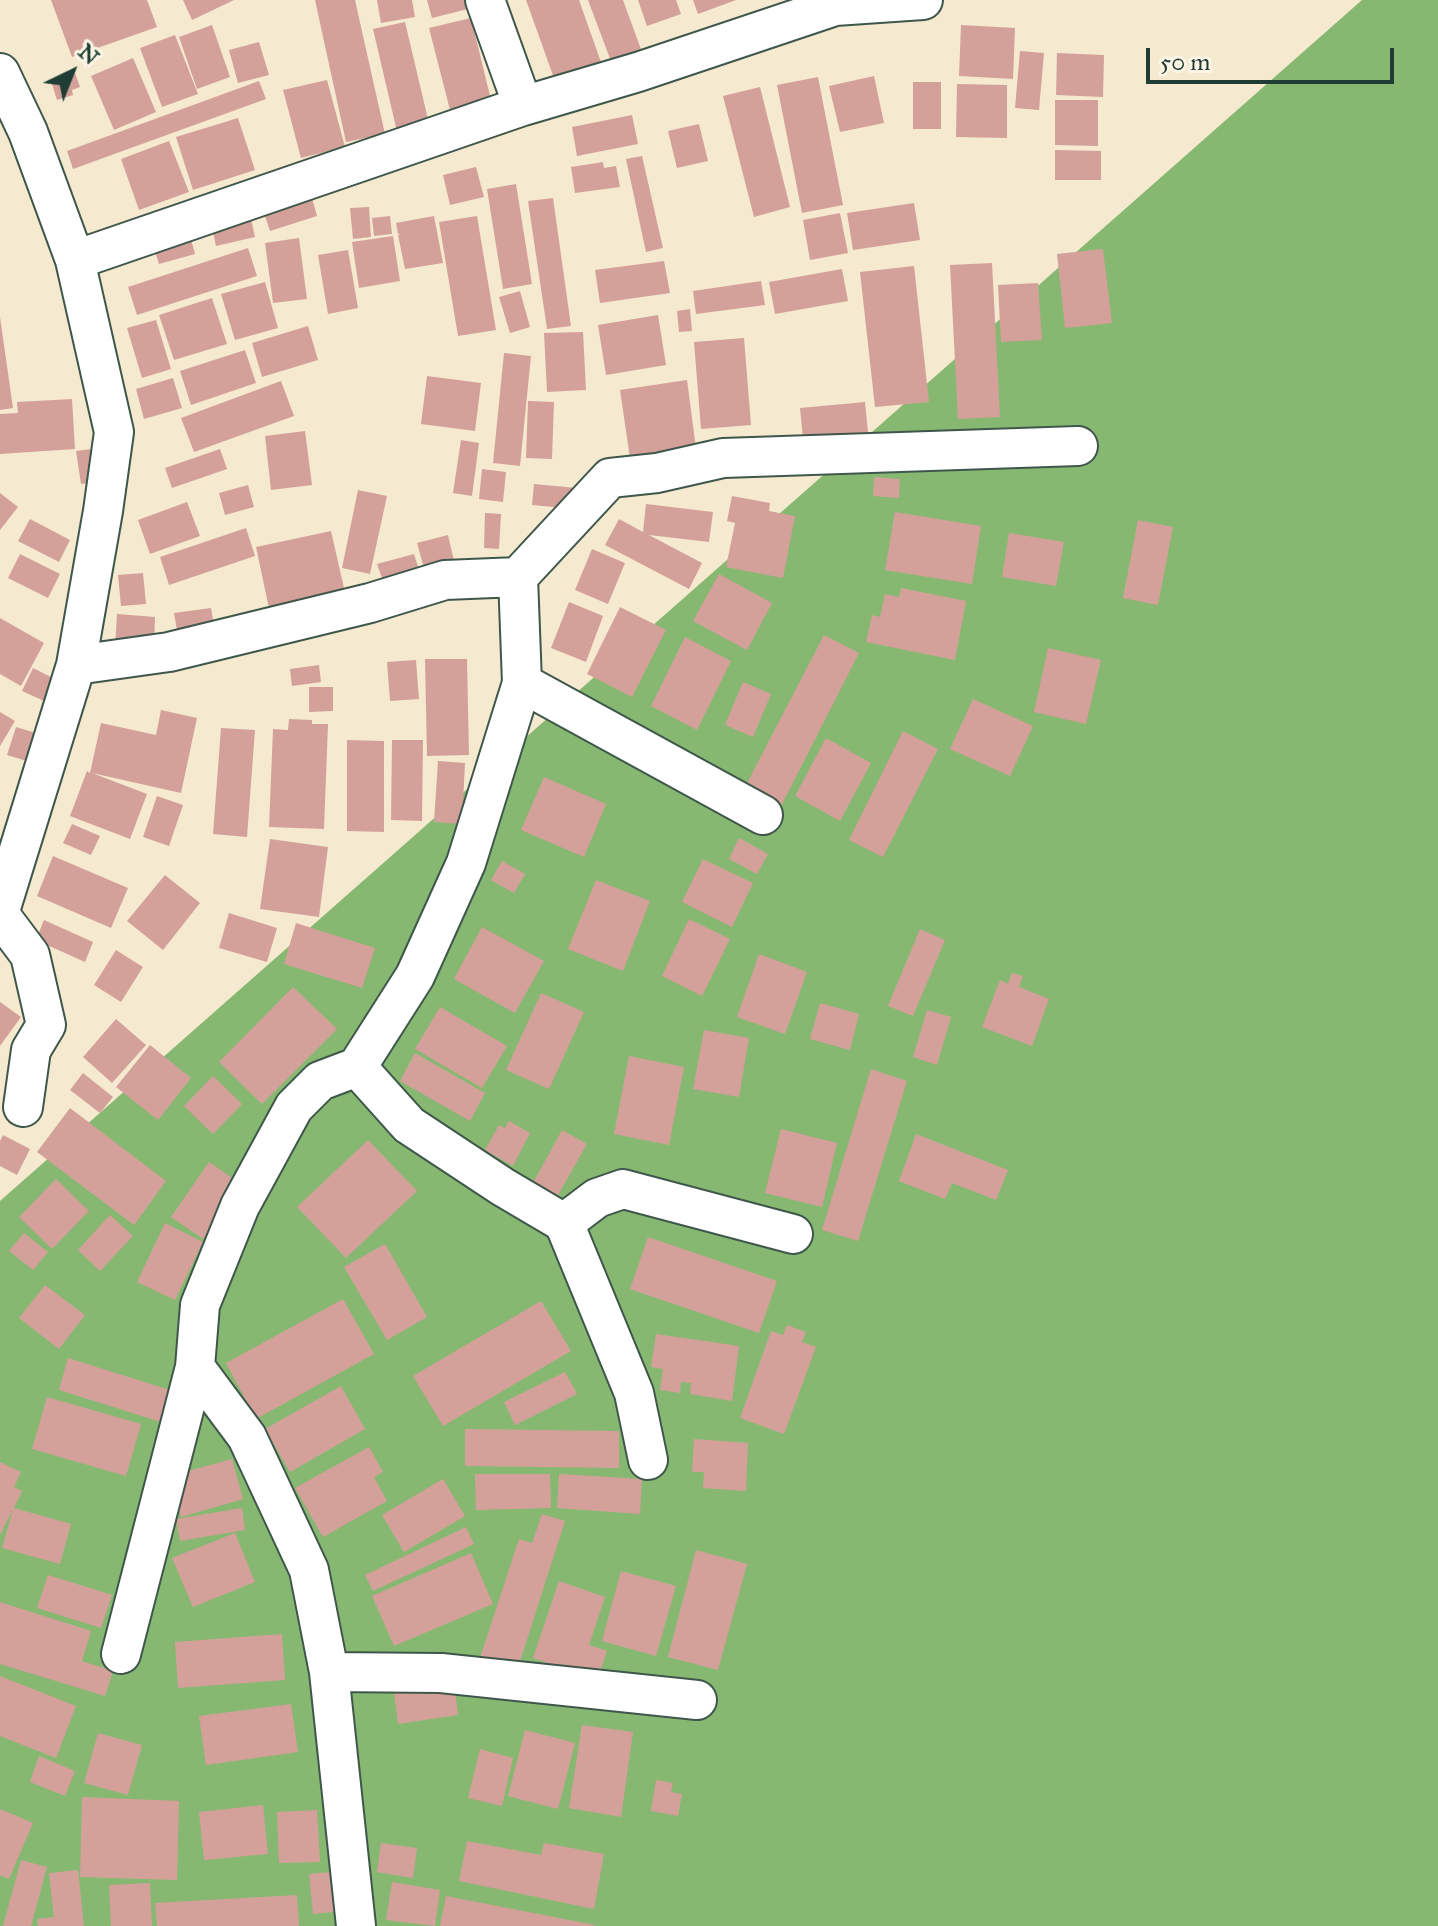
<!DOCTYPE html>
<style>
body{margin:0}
#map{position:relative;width:1438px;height:1926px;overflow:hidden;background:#f5e9cf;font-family:"IM FELL Great Primer",serif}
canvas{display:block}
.north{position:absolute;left:32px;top:32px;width:80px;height:80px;-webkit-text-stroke:6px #fcf5e5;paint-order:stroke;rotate:43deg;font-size:22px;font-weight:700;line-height:32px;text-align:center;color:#1f3d34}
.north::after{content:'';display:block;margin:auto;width:28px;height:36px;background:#1f3d34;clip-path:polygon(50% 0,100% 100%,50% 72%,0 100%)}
.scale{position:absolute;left:1146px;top:48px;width:248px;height:36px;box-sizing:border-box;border:4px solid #1f3d34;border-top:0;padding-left:10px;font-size:24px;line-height:28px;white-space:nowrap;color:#1f3d34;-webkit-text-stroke:6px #fcf5e5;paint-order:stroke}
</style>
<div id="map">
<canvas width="1438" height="1926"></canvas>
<div class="north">N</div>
<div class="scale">50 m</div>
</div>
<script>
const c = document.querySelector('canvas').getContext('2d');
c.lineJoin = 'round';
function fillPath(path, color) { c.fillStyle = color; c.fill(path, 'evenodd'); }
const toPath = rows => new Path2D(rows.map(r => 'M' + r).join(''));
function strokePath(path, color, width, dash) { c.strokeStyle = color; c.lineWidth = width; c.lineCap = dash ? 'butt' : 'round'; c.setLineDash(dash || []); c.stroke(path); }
const forest = toPath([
 [1362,0,1438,0,1438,1926,0,1926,0,1201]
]);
const building = toPath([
 [51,0,147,0,157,27,72,57],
 [183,0,234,0,192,20],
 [315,0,355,0,385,134,346,142],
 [377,0,412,0,415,17,381,23],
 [427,0,466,0,468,9,432,18],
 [526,0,579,0,602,65,555,81],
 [588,0,623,0,642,52,612,64],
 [638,0,676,0,681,14,647,26],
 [693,0,736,0,698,14],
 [471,18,492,104,451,114,429,28],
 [405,22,431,132,399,140,373,29],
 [212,25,230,77,197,89,179,37],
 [961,25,1015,28,1013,79,959,76],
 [175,35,198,94,162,107,140,48],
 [259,42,269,75,238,83,229,50],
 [1020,51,1044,53,1039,110,1015,108],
 [1057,53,1104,55,1103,97,1056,95],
 [133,58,156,112,114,130,91,76],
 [75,73,80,87,72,90,73,95,57,100,51,81],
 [874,76,884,123,840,132,829,86],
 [818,77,843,205,802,213,777,85],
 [327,80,345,147,301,158,283,90],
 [259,81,266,99,73,169,67,151],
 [913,82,941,82,941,129,913,129],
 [957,84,1007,85,1007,138,956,137],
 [760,87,790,207,754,217,723,96],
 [1055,100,1098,100,1098,146,1055,145],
 [632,115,638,144,577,156,572,127],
 [238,118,255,170,193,190,176,137],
 [699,124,708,161,677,168,668,131],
 [169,141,189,192,139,210,121,159],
 [1055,150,1101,151,1101,180,1055,180],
 [642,156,663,248,646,252,626,159],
 [603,162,604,168,616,166,620,187,575,193,571,167],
 [476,167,484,197,450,205,443,175],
 [516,184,532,284,503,289,487,189],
 [310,191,317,216,270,231,262,207],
 [553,198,571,326,547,329,528,201],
 [914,203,920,240,853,250,847,213],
 [369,207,371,237,353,239,350,208],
 [840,213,848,253,810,260,803,220],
 [250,214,255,237,216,246,211,222],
 [390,216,392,234,374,236,372,218],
 [434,216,443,263,405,269,398,235,401,234,398,234,396,223],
 [477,216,496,330,458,336,439,222],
 [189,232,195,254,159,264,152,242],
 [393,236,400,281,359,288,352,242],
 [299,238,307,299,273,303,265,243],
 [248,248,257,276,137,315,128,287],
 [1103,249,1112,323,1065,328,1057,254],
 [348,250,358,308,328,314,318,255],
 [664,261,670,293,600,303,595,270],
 [992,263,1000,417,958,419,950,265],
 [914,266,929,402,875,407,860,272],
 [842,269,848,301,775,314,769,282],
 [761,281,765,305,696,314,693,291],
 [265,282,278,328,235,340,221,294],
 [1038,283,1042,340,1001,342,998,285],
 [520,291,530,327,510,333,499,297],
 [212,298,227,344,174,360,159,315],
 [690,309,692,331,679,332,677,311],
 [658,315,666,365,606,375,598,325],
 [0,317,13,408,0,410],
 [156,320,171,369,142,378,127,328],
 [308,326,318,360,262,377,252,343],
 [583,332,586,390,547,392,544,333],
 [744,338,751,425,701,429,694,342],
 [245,350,256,383,191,405,180,371],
 [504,353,531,356,520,466,493,463],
 [427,376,481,383,475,431,421,424],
 [173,378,182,408,144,419,136,389],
 [687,380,697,456,631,465,620,390],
 [281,381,294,416,194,452,181,418],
 [72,399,75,449,0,454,0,414,18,413,17,402],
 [528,401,554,402,552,459,526,458],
 [865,402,868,432,803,439,800,408],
 [305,431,312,485,271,490,265,436],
 [461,440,479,443,472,496,453,493],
 [99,448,104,481,81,484,76,451],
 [220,449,227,469,172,488,165,468],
 [482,469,506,472,503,502,479,499],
 [874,477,900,479,899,498,873,496],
 [534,484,577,488,575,509,532,505],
 [248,485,254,507,225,515,219,493],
 [358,490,387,496,370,574,342,568],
 [0,493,18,507,0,530],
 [732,496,770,503,769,511,795,516,783,578,726,567,735,523,727,521],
 [187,502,200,536,150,554,138,520],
 [646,504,713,512,709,542,649,535,702,563,689,589,605,545,619,519,643,532],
 [895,512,981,526,972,584,885,570],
 [485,513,501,514,499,549,484,548],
 [30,519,70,540,59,562,18,541],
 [1138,520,1173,527,1158,605,1123,598],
 [246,528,255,556,169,585,160,557],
 [331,531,346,597,270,613,256,547],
 [1009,533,1064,542,1056,586,1002,577],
 [448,535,455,565,425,572,417,543],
 [592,549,625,563,608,604,575,590],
 [20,554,60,574,48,598,8,578],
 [414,554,420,573,384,584,377,564],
 [143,573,146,604,121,606,118,575],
 [719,574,772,603,747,650,693,621],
 [901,588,966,601,955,660,866,642,872,615,880,617,885,594,899,597],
 [569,602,603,616,586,662,551,648],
 [620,607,666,630,632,697,587,674],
 [211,608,216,636,179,642,174,613],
 [117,614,155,617,154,650,115,648],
 [0,618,44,643,21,686,0,674],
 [824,635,859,653,780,808,744,789],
 [685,637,731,661,697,730,651,706],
 [1048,648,1101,660,1086,724,1034,712],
 [425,659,467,659,469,755,427,756],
 [416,660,419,699,390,701,387,662],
 [319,665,321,682,292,686,290,669],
 [33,668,55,679,44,701,22,691],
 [743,682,771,694,753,737,725,725],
 [309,687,333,687,333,711,309,712],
 [973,699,1033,726,1010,776,950,749],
 [161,710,197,718,181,793,92,773,147,794,130,839,70,816,87,771,90,773,101,723,156,735],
 [0,712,15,721,0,746],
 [289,719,312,720,312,724,328,724,324,829,269,827,273,729,288,730],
 [16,727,39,734,30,762,7,755],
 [221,728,255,730,247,837,213,834],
 [903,731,938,749,883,857,849,840],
 [826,738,871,763,840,821,795,796],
 [347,740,384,741,384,832,347,831],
 [392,740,423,740,422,821,391,820],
 [438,761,465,763,462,824,434,822],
 [544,777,606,804,584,857,521,830],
 [157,796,183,805,169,846,143,837],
 [72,824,100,836,91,855,63,843],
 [739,838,768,854,757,874,729,859],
 [270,839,328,847,319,917,260,909],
 [53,856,128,888,111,928,37,896],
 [703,859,753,883,732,927,682,902],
 [502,861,525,874,514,893,491,880],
 [165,875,200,903,163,950,127,921],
 [596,880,650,901,623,971,568,949],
 [229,913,277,928,267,962,219,948],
 [689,919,730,939,702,996,662,976],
 [44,920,93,942,85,962,36,940],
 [296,923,375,948,362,988,284,964],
 [482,927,544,961,515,1013,454,979],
 [920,929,945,940,913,1016,888,1006],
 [116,950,143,967,121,1002,94,985],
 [759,954,807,972,785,1034,737,1017],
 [1012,973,1023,976,1019,987,1049,999,1032,1046,982,1027,1000,980,1008,984],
 [293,987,337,1029,262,1104,219,1062],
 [541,993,584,1012,549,1089,506,1070],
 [0,1002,21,1017,0,1046],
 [820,1003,859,1014,850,1050,810,1039],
 [440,1007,507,1046,482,1088,415,1049],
 [927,1010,951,1017,937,1065,913,1057],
 [116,1019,146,1045,112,1083,83,1057],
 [704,1030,749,1038,739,1097,693,1089],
 [150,1045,191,1078,158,1120,116,1087],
 [415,1053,485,1093,470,1121,400,1081],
 [629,1056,684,1067,669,1145,614,1134],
 [871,1069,907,1081,858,1241,822,1230],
 [83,1073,113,1097,100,1113,70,1090],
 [213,1076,242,1104,213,1134,184,1106],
 [70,1108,166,1181,134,1225,37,1152],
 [509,1121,530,1133,513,1166,485,1150,499,1125,505,1128],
 [781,1129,837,1143,822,1207,765,1193],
 [562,1130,587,1144,553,1204,529,1190],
 [916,1134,1008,1170,996,1200,952,1183,945,1199,899,1181],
 [3,1135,30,1149,17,1175,0,1166,0,1141],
 [368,1140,417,1191,346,1258,297,1207],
 [209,1162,241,1184,203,1239,171,1217],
 [56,1179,89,1211,52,1249,19,1217],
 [110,1215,133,1236,100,1271,78,1250],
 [165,1223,203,1242,175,1300,137,1282],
 [24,1233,48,1252,33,1270,9,1251],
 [648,1237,777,1281,759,1333,630,1289],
 [385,1244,427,1317,387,1340,344,1267],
 [45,1285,85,1315,59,1349,19,1318],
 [343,1299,374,1354,256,1419,226,1363],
 [541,1301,571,1351,443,1426,413,1376],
 [787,1325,806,1332,802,1342,816,1347,784,1434,740,1418,771,1331,783,1335],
 [656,1334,739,1346,732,1401,690,1394,691,1383,681,1382,680,1393,660,1390,663,1369,651,1367],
 [68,1358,170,1390,161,1422,59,1390],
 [565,1372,577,1394,515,1425,504,1402],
 [341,1386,365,1429,290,1472,265,1429],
 [47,1397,141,1424,126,1476,32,1449],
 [465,1429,619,1431,619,1468,465,1466],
 [694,1439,748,1443,746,1491,703,1488,704,1472,692,1472],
 [369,1447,383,1472,374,1477,387,1501,323,1537,295,1488],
 [232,1459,243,1499,181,1517,170,1476],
 [0,1462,21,1472,14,1487,22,1491,14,1508,71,1524,60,1564,2,1548,13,1509,0,1535],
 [475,1474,550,1474,551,1508,476,1510],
 [559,1474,642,1479,640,1514,557,1508],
 [443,1479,465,1516,404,1552,382,1515],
 [242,1508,245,1530,180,1541,176,1519],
 [542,1514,565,1521,517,1671,480,1658,519,1539,532,1543],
 [466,1527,474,1544,373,1591,365,1575],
 [235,1533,255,1582,193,1607,172,1558],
 [696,1550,747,1564,718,1670,668,1657],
 [471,1553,493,1604,394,1646,372,1596],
 [621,1571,676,1586,656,1656,602,1641],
 [48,1575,112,1595,101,1628,37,1608],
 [559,1581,605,1597,589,1645,607,1651,597,1680,533,1658],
 [0,1602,91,1631,82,1661,113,1671,105,1696,0,1664],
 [282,1634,285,1680,178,1688,175,1642],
 [0,1676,76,1706,56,1758,0,1736],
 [454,1683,458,1715,398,1724,394,1692],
 [291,1704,298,1752,206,1765,199,1716],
 [582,1725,633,1732,621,1817,569,1808],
 [525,1730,575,1743,558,1809,508,1796],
 [98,1733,142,1745,128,1795,84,1783],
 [480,1749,513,1758,502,1806,468,1798],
 [39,1756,75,1771,65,1796,30,1782],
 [656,1780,673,1783,671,1792,682,1794,678,1816,651,1811],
 [82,1797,179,1801,177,1880,80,1877],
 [263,1805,268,1854,204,1860,199,1812],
 [0,1809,33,1823,9,1879,0,1875],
 [317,1810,320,1862,279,1863,277,1812],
 [467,1841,541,1855,544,1843,604,1854,594,1909,459,1881],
 [381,1843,417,1848,413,1878,377,1872],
 [21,1860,47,1867,31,1926,3,1926],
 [78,1870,84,1926,38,1926,37,1919,54,1917,49,1873],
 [340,1871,344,1911,313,1914,309,1874],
 [392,1882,440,1890,435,1926,386,1920],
 [150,1883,152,1926,111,1926,109,1885],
 [297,1895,299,1926,157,1926,155,1903],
 [446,1896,595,1925,595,1926,440,1926]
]);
const street = toPath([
 [485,0,523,106],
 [0,73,28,132,75,260,114,432,103,511,76,665,0,911],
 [75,260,523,106,638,72,835,6,923,0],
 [76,665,169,652,370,603,445,580,518,577,610,478,657,473,723,458,1078,446],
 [522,683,763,815],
 [0,915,30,955,46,1025,31,1050,23,1107],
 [357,1067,409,1125,503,1187,564,1223,634,1393,648,1460],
 [564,1223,597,1198,623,1189,793,1234],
 [195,1367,247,1437,309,1570,329,1672,356,1926],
 [121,1654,195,1367,200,1305,240,1206,294,1107,320,1081,357,1067,415,976,466,863,522,683,518,577],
 [329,1672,441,1673,697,1700]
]);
fillPath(forest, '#87b872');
fillPath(building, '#d4a19a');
strokePath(street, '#3f574b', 42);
strokePath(street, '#fff', 38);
</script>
